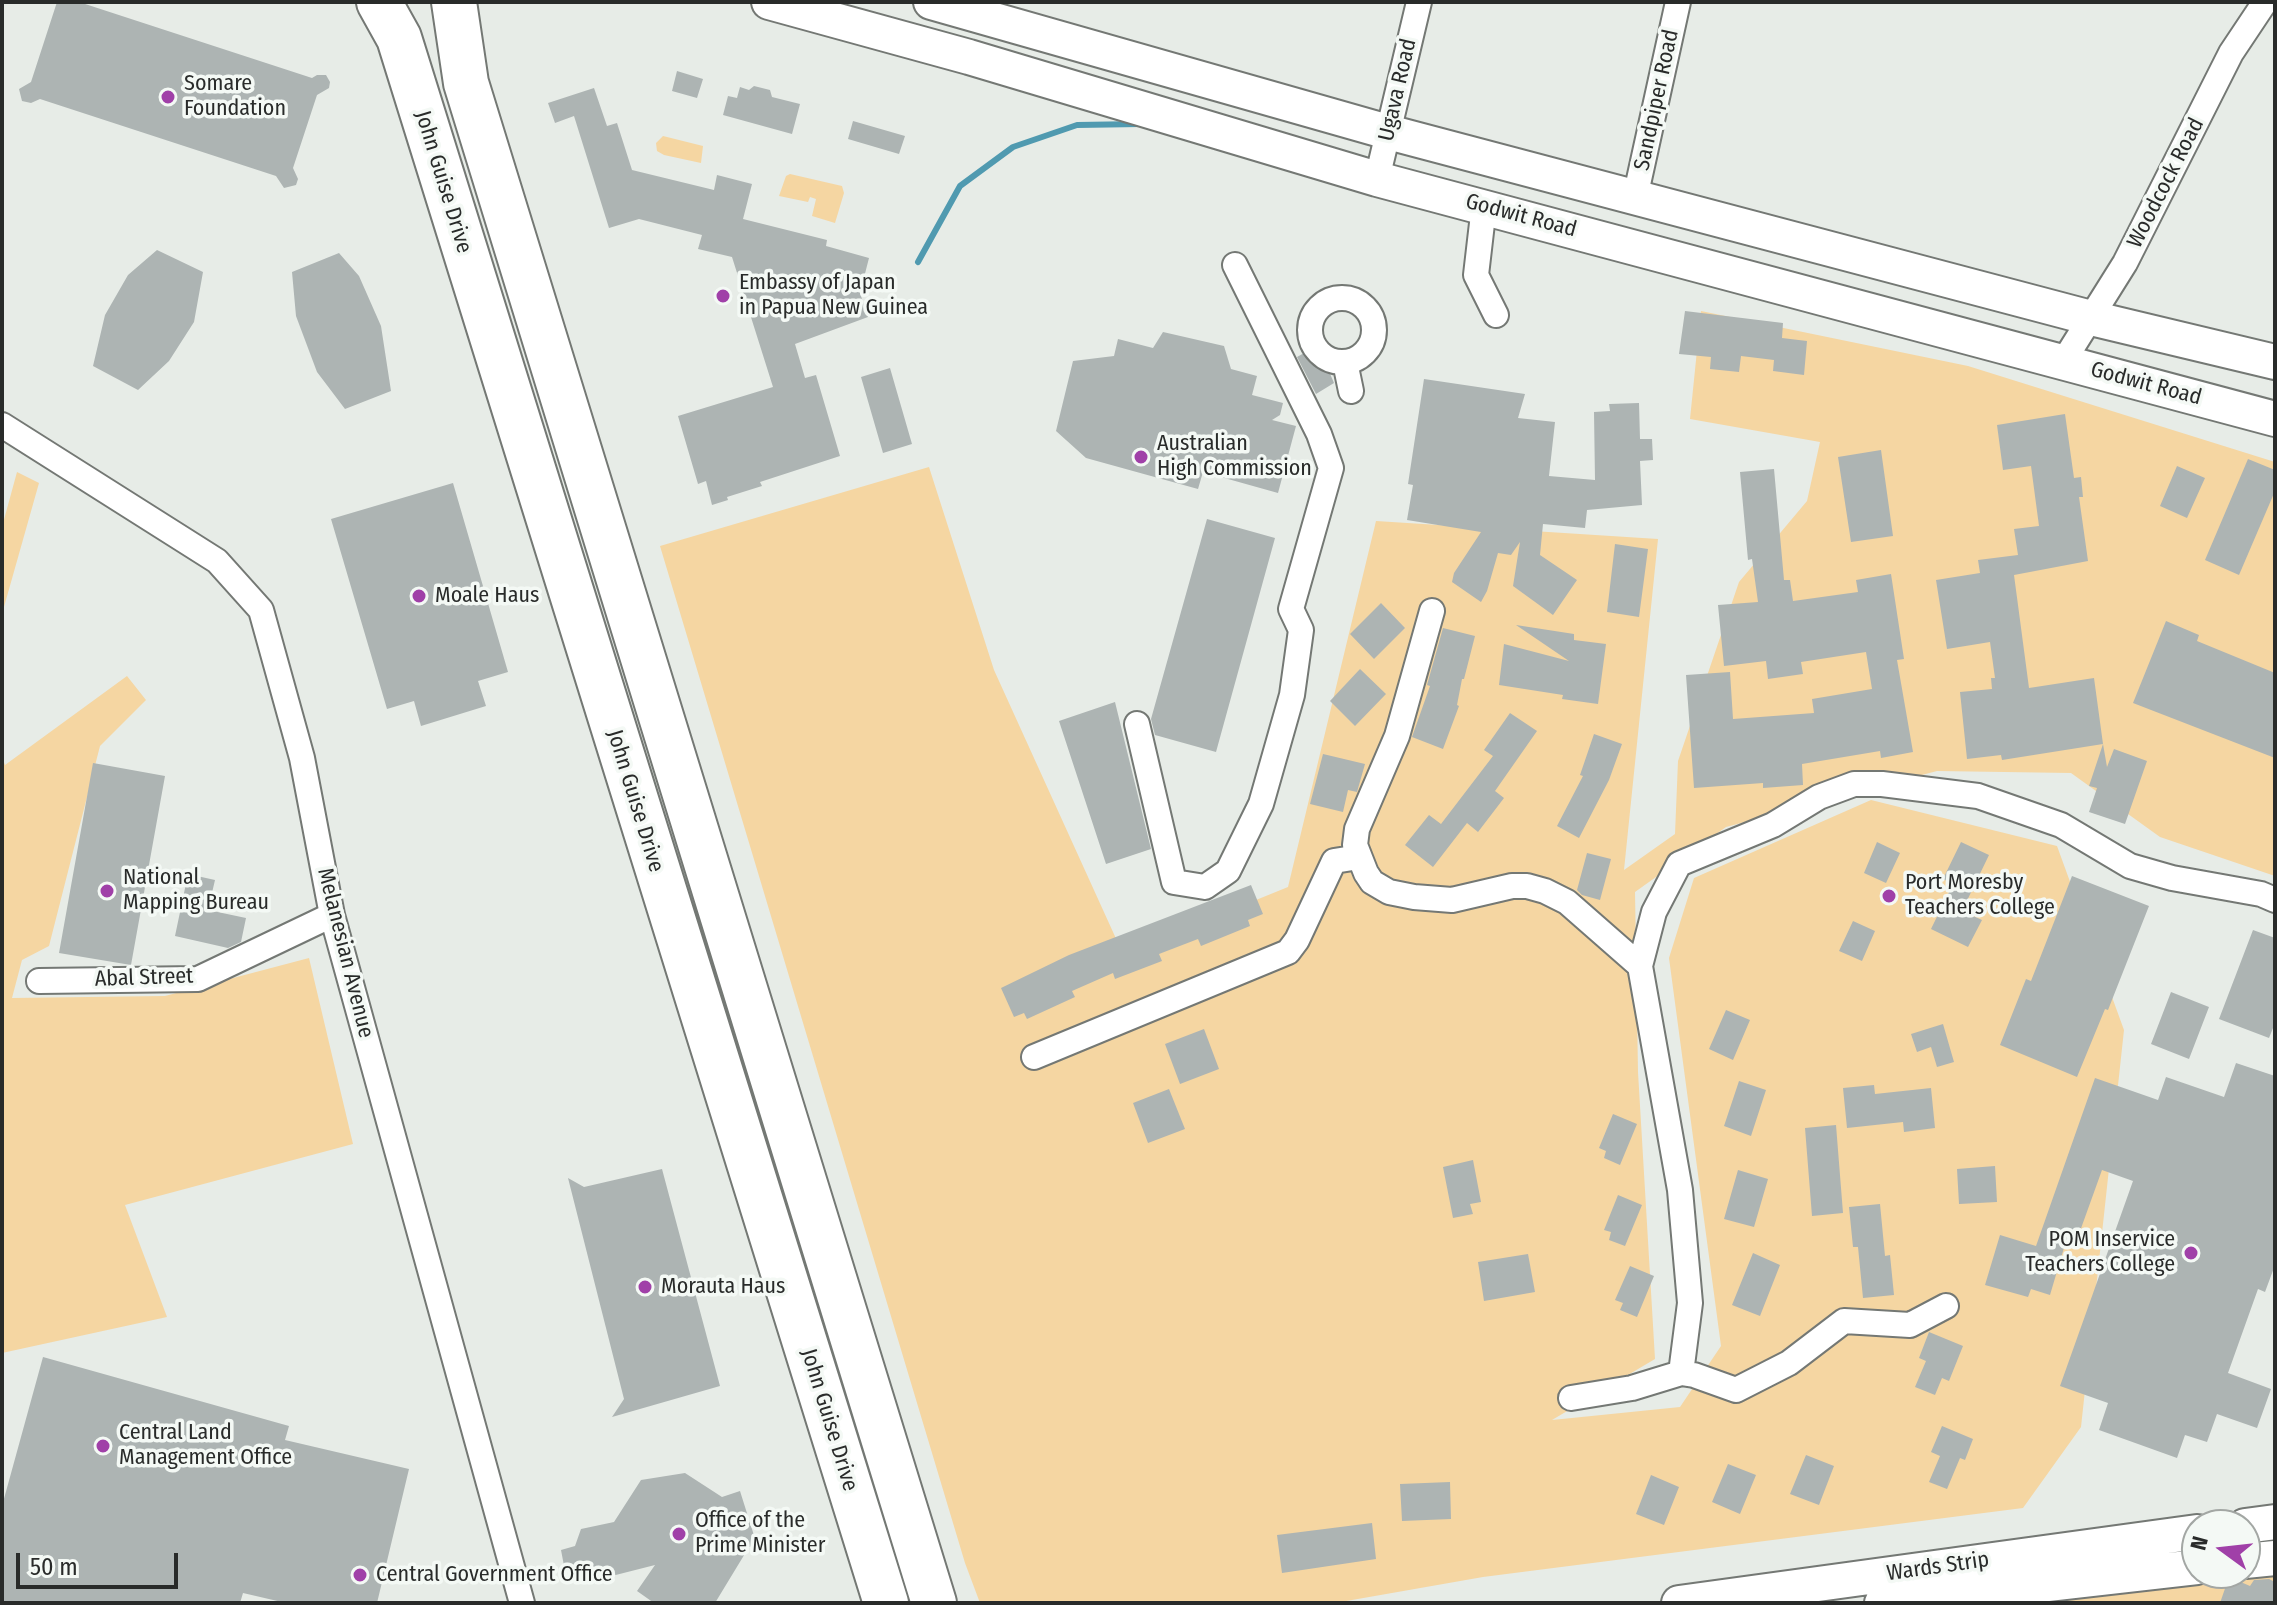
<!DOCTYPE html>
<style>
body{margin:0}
#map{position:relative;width:2277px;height:1605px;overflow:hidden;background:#e7ece7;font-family:"Fira Sans Condensed",sans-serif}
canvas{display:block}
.frame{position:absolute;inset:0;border:4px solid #292b2a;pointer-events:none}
.north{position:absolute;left:2181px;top:1509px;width:80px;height:80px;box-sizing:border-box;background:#f4f9f5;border:2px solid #a3a7a4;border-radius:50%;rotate:285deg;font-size:22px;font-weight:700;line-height:32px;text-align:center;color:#292b2a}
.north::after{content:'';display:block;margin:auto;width:28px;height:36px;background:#a040a8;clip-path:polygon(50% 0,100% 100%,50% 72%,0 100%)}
.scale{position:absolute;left:16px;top:1553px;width:162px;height:36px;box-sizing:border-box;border:4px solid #292b2a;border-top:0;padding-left:10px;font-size:24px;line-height:28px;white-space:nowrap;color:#292b2a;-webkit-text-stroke:6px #f4f9f5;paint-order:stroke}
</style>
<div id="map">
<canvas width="2277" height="1605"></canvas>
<div class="frame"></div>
<div class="north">N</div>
<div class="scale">50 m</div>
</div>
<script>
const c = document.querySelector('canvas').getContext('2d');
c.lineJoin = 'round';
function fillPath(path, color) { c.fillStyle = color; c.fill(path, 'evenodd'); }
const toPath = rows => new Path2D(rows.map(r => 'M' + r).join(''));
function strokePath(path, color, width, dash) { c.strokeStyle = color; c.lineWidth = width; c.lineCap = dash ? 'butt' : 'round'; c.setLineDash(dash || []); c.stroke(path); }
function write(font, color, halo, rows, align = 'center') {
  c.font = font + ' "Fira Sans Condensed",sans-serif'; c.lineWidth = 7; c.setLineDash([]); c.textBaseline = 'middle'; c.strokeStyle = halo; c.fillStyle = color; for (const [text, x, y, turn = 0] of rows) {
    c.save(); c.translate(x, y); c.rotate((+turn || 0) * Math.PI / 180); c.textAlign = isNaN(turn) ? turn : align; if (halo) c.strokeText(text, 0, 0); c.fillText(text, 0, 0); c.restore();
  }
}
const green = toPath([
 [663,136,703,146,701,163,664,155,657,151,656,143],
 [790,174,842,186,844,193,835,223,812,216,816,199,810,197,808,202,779,196,786,176],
 [1701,311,1968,366,2275,462,2275,876,2160,837,2071,773,1937,771,1726,827,1635,892,1638,1072,1655,1359,1552,1420,1680,1407,1721,1346,1669,958,1694,878,1871,800,2057,846,2124,1030,2081,1427,2023,1508,1483,1577,1335,1603,980,1603,965,1563,660,546,929,467,994,670,1123,954,1288,887,1376,521,1658,539,1624,870,1675,834,1678,761,1739,582,1807,501,1820,442,1690,419],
 [17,472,39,483,2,614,2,527],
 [127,676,146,700,100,746,49,946,22,960,12,998,165,996,309,958,353,1144,125,1205,167,1317,2,1353,2,757,5,765],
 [2275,1572,2275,1603,2045,1603,2229,1577]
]);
const stream = toPath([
 [918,262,960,186,1013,147,1077,125,1140,124]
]);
const building = toPath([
 [57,2,79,2,312,78,317,75,326,75,330,82,329,88,317,95,293,168,298,179,296,185,284,188,276,176,40,99,31,103,22,101,19,89,31,82],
 [677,71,703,79,697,98,672,91],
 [754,86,770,90,772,97,800,104,792,134,723,115,728,96,737,98,740,87,749,90],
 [594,88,607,126,617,123,632,170,714,190,717,175,752,184,743,219,827,240,826,246,869,258,860,293,868,317,795,344,805,378,816,375,840,456,760,482,762,486,727,497,728,500,712,505,706,481,698,484,678,416,773,387,732,257,698,249,702,235,639,219,609,228,574,116,555,123,548,103],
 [853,121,905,136,899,154,848,139],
 [157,250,203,272,194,322,169,361,138,390,93,366,105,315,128,275],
 [339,253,359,276,381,326,391,391,345,409,317,372,296,316,292,272],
 [1685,311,1783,323,1782,338,1807,341,1804,375,1773,371,1774,360,1741,356,1739,372,1710,369,1711,357,1679,354],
 [1163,332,1224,346,1231,369,1257,376,1252,395,1283,403,1280,415,1272,420,1296,426,1278,493,1203,472,1198,489,1086,458,1056,431,1073,361,1114,356,1118,339,1153,348],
 [1313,348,1322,364,1325,362,1334,383,1316,394,1297,357],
 [890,368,912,444,883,453,861,377],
 [1424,379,1525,394,1518,418,1555,422,1549,476,1595,480,1594,412,1610,411,1609,404,1639,403,1640,439,1652,439,1653,460,1640,461,1642,505,1587,510,1585,528,1543,524,1540,555,1577,580,1553,615,1513,586,1520,542,1511,555,1498,553,1487,591,1481,602,1452,582,1454,573,1481,532,1407,520,1413,485,1408,484],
 [2065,414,2074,478,2081,477,2083,497,2079,497,2088,561,2014,575,2029,688,2094,678,2103,744,2002,760,2001,755,1967,759,1960,692,1992,689,1991,678,1995,678,1990,642,1947,649,1936,580,1980,573,1978,560,2018,555,2014,529,2039,526,2031,466,2003,470,1997,425],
 [1881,450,1893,536,1851,542,1838,457],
 [2248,459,2275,470,2275,491,2239,575,2205,560],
 [2177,466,2205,478,2187,518,2160,506],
 [1774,469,1784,580,1790,580,1793,601,1858,592,1856,580,1891,574,1904,659,1897,660,1913,752,1881,758,1880,751,1802,764,1803,785,1763,788,1763,783,1694,788,1686,675,1730,672,1733,719,1814,713,1812,699,1872,689,1866,652,1801,662,1803,674,1768,679,1766,661,1724,666,1718,605,1758,602,1752,559,1748,560,1740,472],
 [453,483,508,672,478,681,486,706,421,726,414,701,387,709,331,519],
 [1207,519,1275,538,1216,752,1155,735,1151,719],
 [1615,544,1648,549,1639,617,1607,612],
 [1381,603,1405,628,1374,659,1350,634],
 [2166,621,2199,635,2197,641,2275,673,2275,758,2133,703],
 [1516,625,1574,634,1574,640,1606,644,1598,704,1562,699,1563,695,1499,685,1504,644,1569,661],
 [1443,628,1475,636,1464,679,1462,679,1457,705,1459,706,1443,749,1412,737,1430,686,1427,685],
 [1360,669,1386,694,1355,726,1330,701],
 [1115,702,1151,849,1106,864,1059,721],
 [1510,713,1537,731,1495,791,1504,798,1478,832,1467,823,1433,867,1405,845,1429,815,1441,824,1493,756,1484,750],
 [1594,734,1622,744,1609,780,1579,838,1557,826,1583,776,1580,775],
 [2103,744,2107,767,2114,749,2147,761,2125,824,2089,812,2097,788,2089,786],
 [1323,754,1365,764,1357,792,1348,790,1343,812,1310,804],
 [93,763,165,776,131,965,59,953],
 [1877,842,1900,853,1886,883,1864,873],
 [1961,842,1989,855,1962,911,1982,920,1968,947,1931,929,1953,884,1943,879],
 [1587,853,1611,859,1600,900,1582,895,1577,890],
 [188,874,215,880,208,910,246,918,241,942,228,948,175,936],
 [2072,876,2149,906,2108,1010,2105,1009,2077,1077,2000,1045,2026,979,2031,981],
 [1251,885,1263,914,1248,920,1250,926,1201,946,1198,939,1159,954,1162,961,1115,979,1113,973,1072,991,1075,997,1027,1019,1024,1013,1014,1017,1001,988,1069,955],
 [1853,921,1875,931,1862,961,1839,951],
 [2253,930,2275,938,2275,1023,2269,1038,2219,1019],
 [2171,992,2209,1007,2189,1059,2151,1044],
 [1726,1010,1750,1020,1733,1060,1709,1049],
 [1943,1024,1954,1062,1937,1067,1931,1047,1917,1052,1911,1034],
 [1204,1029,1219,1069,1180,1084,1165,1044],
 [2236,1063,2275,1076,2275,1265,2265,1292,2258,1289,2228,1373,2271,1389,2257,1428,2217,1414,2207,1442,2185,1435,2177,1458,2099,1430,2108,1403,2060,1386,2133,1181,2102,1170,2075,1245,2066,1241,2050,1295,2031,1289,2028,1297,1985,1285,2000,1235,2036,1246,2095,1078,2158,1100,2166,1077,2224,1097],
 [1739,1081,1766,1090,1751,1136,1724,1126],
 [1874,1085,1875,1094,1931,1088,1935,1128,1904,1132,1903,1122,1847,1128,1843,1088],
 [1169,1089,1185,1129,1148,1143,1133,1103],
 [1613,1114,1637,1124,1620,1165,1604,1158,1606,1151,1599,1148],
 [1836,1125,1843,1213,1812,1216,1805,1128],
 [1473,1160,1481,1202,1470,1204,1473,1214,1453,1218,1443,1167],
 [1995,1166,1997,1202,1959,1204,1957,1169],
 [662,1169,720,1386,612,1417,624,1399,568,1178,584,1187],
 [1738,1170,1768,1179,1754,1227,1724,1219],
 [1618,1195,1642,1205,1625,1246,1609,1240,1611,1232,1604,1230],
 [1880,1204,1885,1256,1890,1255,1894,1295,1863,1298,1858,1247,1853,1247,1849,1207],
 [1753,1253,1780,1265,1760,1316,1732,1305],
 [1528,1254,1535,1292,1484,1301,1478,1262],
 [1630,1266,1654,1276,1637,1317,1620,1310,1623,1303,1615,1300],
 [1929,1332,1963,1346,1949,1381,1942,1378,1935,1395,1915,1387,1926,1361,1919,1358],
 [43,1357,289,1426,285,1440,409,1469,377,1603,286,1603,243,1593,240,1603,2,1603,2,1506],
 [1942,1426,1973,1439,1965,1460,1960,1458,1947,1489,1929,1482,1940,1456,1931,1452],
 [1806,1455,1834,1466,1819,1505,1790,1494],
 [1728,1464,1756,1475,1740,1514,1712,1502],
 [685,1473,722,1497,740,1491,757,1545,749,1547,715,1603,654,1603,637,1591,655,1565,596,1580,581,1569,565,1571,561,1550,575,1546,581,1529,614,1522,641,1480],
 [1651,1475,1679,1487,1664,1525,1636,1514],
 [1450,1482,1451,1519,1402,1521,1400,1484],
 [1372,1523,1376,1559,1282,1573,1277,1535],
 [2229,1577,2250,1586,2254,1580,2269,1579,2275,1582,2275,1603,2220,1603]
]);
const street = toPath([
 [1377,179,1419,2],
 [1635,198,1678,2],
 [1484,206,1476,275,1496,315],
 '1310 330a32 32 0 1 1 64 0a32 32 0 1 1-64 0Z',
 [1345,362,1351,391],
 [2063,362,2125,263,2231,53,2265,2],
 [2,425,217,561,261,610,302,758,332,915,522,1603],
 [1432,611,1397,736,1357,829,1355,845,1366,873,1372,882,1389,892,1414,897,1452,900,1512,886,1527,886,1545,891,1567,902,1640,966],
 [1137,724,1174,882,1205,887,1228,871,1261,804,1292,695,1301,630,1291,609,1331,468,1319,434,1235,265],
 [39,981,198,979,332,915],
 [1034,1057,1288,952,1297,940,1334,861,1359,857],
 [1681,1373,1694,1375,1736,1390,1789,1363,1844,1321,1910,1325,1946,1306],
 [1571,1398,1632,1388,1681,1373,1690,1303,1680,1190,1640,966,1654,912,1679,864,1773,825,1819,797,1854,784,1882,784,1978,796,2061,825,2130,866,2172,878,2261,894,2275,900]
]);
const secondary = toPath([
 [769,2,969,57,1377,179,2275,419],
 [931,2,1388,132,2091,318,2275,362],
 [2245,1526,2275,1522],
 [2245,1561,2275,1558],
 [1679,1603,2197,1532],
 [1882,1603,2197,1567]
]);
const highway = toPath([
 [379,2,399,38,886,1603],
 [454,2,466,83,934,1603]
]);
const markers = [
 [168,97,8,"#a040a8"],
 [723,296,8,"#a040a8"],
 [1141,457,8,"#a040a8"],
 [419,596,8,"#a040a8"],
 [107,891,8,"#a040a8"],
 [1889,896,8,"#a040a8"],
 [2191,1253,8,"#a040a8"],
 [645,1287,8,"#a040a8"],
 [103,1446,8,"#a040a8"],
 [679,1534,8,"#a040a8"],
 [360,1575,8,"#a040a8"]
];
const poiNames = [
 ["Somare",184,84],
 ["Foundation",184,109],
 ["Embassy of Japan",739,283],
 ["in Papua New Guinea",739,308],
 ["Australian",1157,444],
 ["High Commission",1157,469],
 ["Moale Haus",435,596],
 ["National",123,878],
 ["Mapping Bureau",123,903],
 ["Port Moresby",1905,883],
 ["Teachers College",1905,908],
 ["POM Inservice",2175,1240,"right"],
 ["Teachers College",2175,1265,"right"],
 ["Morauta Haus",661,1287],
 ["Central Land",119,1433],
 ["Management Office",119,1458],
 ["Office of the",695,1521],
 ["Prime Minister",695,1546],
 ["Central Government Office",376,1575]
];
const streetNames = [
 ["Ugava Road",1398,90,-77],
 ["Sandpiper Road",1657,100,-78],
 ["John Guise Drive",443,182,73],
 ["Woodcock Road",2166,183,-63],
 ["Godwit Road",1521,216,15],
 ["Godwit Road",2146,384,15],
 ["John Guise Drive",635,801,73],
 ["Melanesian Avenue",345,953,76],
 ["Abal Street",144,978,-2],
 ["John Guise Drive",829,1420,73],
 ["Wards Strip",1938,1567,-8]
];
fillPath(green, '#f5d6a2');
strokePath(stream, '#509ab0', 6);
fillPath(building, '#adb4b3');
strokePath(street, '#747874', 28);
strokePath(secondary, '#747874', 38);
strokePath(highway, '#747874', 48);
strokePath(street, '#fff', 24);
strokePath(secondary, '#fff', 34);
strokePath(highway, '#fff', 44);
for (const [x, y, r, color] of markers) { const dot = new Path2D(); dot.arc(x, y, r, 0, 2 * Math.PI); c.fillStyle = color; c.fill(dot); strokePath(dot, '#f4f9f5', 3); }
write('22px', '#292b2a', '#f4f9f5', poiNames, 'left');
write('22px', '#292b2a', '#f4f9f5', streetNames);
</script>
